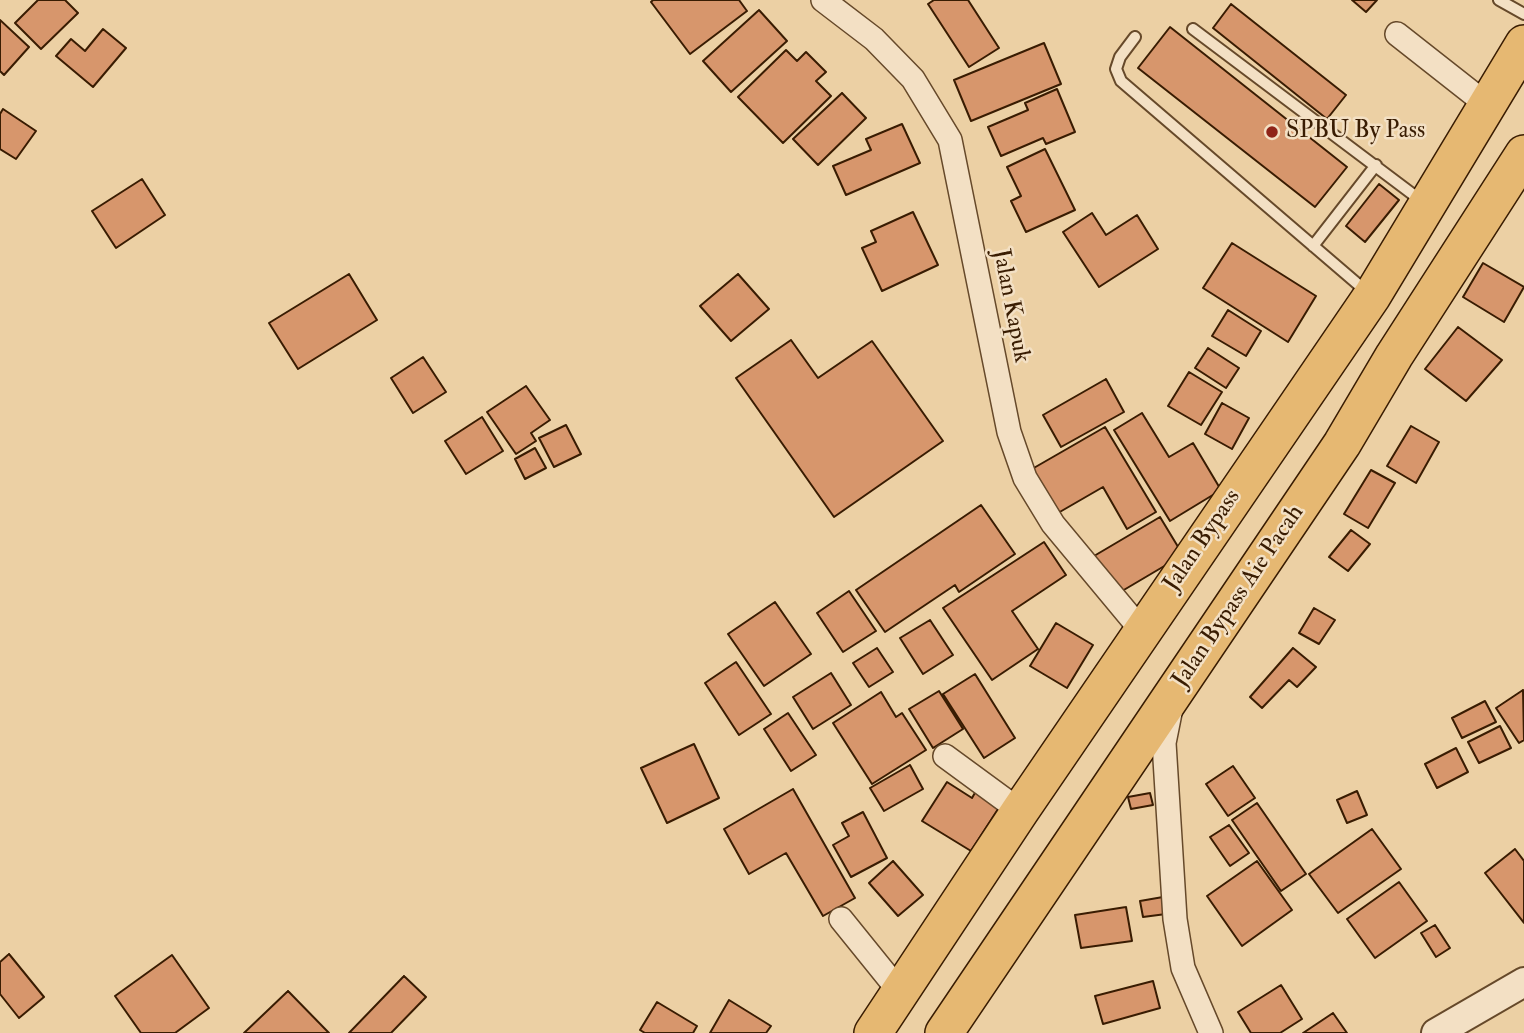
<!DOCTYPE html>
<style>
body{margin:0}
canvas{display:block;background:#ecd0a4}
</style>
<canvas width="1524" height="1033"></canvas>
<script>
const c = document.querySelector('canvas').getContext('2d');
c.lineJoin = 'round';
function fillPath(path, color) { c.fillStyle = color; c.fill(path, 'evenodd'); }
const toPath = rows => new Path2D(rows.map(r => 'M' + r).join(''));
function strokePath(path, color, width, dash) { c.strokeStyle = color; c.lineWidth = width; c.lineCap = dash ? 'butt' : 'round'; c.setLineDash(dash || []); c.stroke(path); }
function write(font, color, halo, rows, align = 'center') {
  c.font = font + ' "IM FELL Double Pica",serif'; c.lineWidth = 5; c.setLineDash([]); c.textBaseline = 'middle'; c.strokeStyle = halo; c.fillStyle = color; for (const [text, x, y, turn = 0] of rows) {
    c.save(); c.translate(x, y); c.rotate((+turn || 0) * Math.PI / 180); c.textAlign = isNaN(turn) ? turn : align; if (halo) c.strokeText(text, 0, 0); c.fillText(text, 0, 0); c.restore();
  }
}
const building = toPath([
 [38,0,65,0,78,13,41,49,15,23,38,0],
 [653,0,739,0,747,11,690,54,651,2,653,0],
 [934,0,968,0,999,48,969,67,928,4,934,0],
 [1352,0,1377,0,1366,12,1352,0],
 [1231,4,1346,95,1327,119,1213,28,1231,4],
 [759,10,787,41,731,92,703,61,759,10],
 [0,20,29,47,4,75,0,71,0,20],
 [1170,27,1347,167,1315,207,1138,68,1170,27],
 [103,29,126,48,93,87,56,56,71,39,85,51,103,29],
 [1044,43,1061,84,971,121,954,80,1044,43],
 [786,50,797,61,806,52,826,72,816,81,831,96,783,143,738,97,786,50],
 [1057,89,1075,132,1046,144,1043,138,1001,156,988,127,1028,110,1025,103,1057,89],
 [842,93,866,118,818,165,793,139,842,93],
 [3,109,36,131,16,159,0,149,0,114,3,109],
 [902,124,920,163,846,195,833,166,871,150,866,139,902,124],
 [1045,149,1075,210,1026,232,1011,201,1021,196,1007,167,1045,149],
 [142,179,165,215,116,248,92,211,142,179],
 [1379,184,1399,200,1365,242,1346,226,1379,184],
 [913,212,938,265,882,291,862,248,876,242,871,231,913,212],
 [1092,213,1106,235,1137,215,1158,249,1099,287,1063,232,1092,213],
 [1232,243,1316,296,1288,342,1203,288,1232,243],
 [1483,263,1524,287,1504,322,1463,297,1483,263],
 [349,274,377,320,298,369,269,323,349,274],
 [738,274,769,309,731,341,700,306,738,274],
 [1228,310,1261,331,1246,356,1212,336,1228,310],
 [1458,327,1502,360,1466,401,1425,369,1458,327],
 [791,340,818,378,872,341,943,441,834,517,736,378,791,340],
 [1208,348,1239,368,1226,388,1195,368,1208,348],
 [423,357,446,392,413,413,391,378,423,357],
 [1189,372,1222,392,1201,425,1168,406,1189,372],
 [1106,379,1124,412,1061,447,1043,415,1106,379],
 [526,386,550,420,531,433,536,441,516,454,487,412,526,386],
 [1222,403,1249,418,1232,449,1205,434,1222,403],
 [1142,413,1169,457,1193,443,1221,490,1170,521,1114,430,1142,413],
 [482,417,503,451,466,474,445,441,482,417],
 [566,425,581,454,554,467,539,438,566,425],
 [1411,426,1439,442,1416,483,1387,466,1411,426],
 [1105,427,1156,512,1127,529,1103,487,1058,513,1032,469,1105,427],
 [535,448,546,468,525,479,515,459,535,448],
 [1371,470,1395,483,1368,528,1344,514,1371,470],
 [981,505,1015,554,959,592,955,585,885,632,856,590,981,505],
 [1160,517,1183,555,1117,594,1094,556,1160,517],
 [1351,530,1370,544,1348,571,1329,557,1351,530],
 [1044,542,1066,575,1012,611,1038,649,992,680,943,608,1044,542],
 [849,591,876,631,843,652,817,613,849,591],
 [775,602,811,654,764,686,728,634,775,602],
 [1314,608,1335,620,1319,644,1299,633,1314,608],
 [930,620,953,655,923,674,900,638,930,620],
 [1056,623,1093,645,1067,688,1030,666,1056,623],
 [877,648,893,672,869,687,853,663,877,648],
 [1293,648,1316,667,1297,687,1289,680,1262,708,1250,697,1293,648],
 [736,662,771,714,739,735,705,683,736,662],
 [831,673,851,705,813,729,793,697,831,673],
 [975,674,1015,738,984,758,943,694,975,674],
 [1523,690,1524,740,1519,743,1496,708,1523,690],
 [939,691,963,729,933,748,909,709,939,691],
 [881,692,896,717,902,713,926,750,872,784,833,723,881,692],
 [1485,701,1496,722,1462,738,1452,718,1485,701],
 [788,713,816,755,791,771,764,729,788,713],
 [1500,726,1511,748,1479,763,1468,742,1500,726],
 [694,744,719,798,667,823,641,768,694,744],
 [1456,748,1468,772,1437,788,1425,764,1456,748],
 [910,765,923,789,884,811,870,788,910,765],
 [1233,766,1255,798,1228,816,1206,784,1233,766],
 [947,782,972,798,976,791,1000,806,971,851,922,821,947,782],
 [793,789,855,898,823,916,786,853,749,874,724,829,793,789],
 [1357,791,1367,815,1347,823,1337,800,1357,791],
 [1150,793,1153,805,1131,809,1128,797,1150,793],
 [1257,803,1306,874,1281,891,1232,820,1257,803],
 [863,812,887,858,851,877,833,845,849,836,842,823,863,812],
 [1229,825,1249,853,1230,866,1210,837,1229,825],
 [1372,829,1401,869,1338,913,1309,874,1372,829],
 [1515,849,1524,861,1524,923,1485,873,1515,849],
 [893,861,923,895,898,916,869,883,893,861],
 [1257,861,1292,910,1242,946,1207,896,1257,861],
 [1399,882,1427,921,1375,958,1347,919,1399,882],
 [1163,897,1166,914,1143,917,1140,901,1163,897],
 [1126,907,1132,941,1081,948,1075,915,1126,907],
 [1435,925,1450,948,1436,957,1421,933,1435,925],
 [9,954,44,997,19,1018,0,994,0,962,9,954],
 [172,955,209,1008,175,1033,141,1033,115,996,172,955],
 [404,976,426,997,391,1033,349,1033,404,976],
 [1153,981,1160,1008,1103,1024,1095,996,1153,981],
 [1281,985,1302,1019,1280,1033,1251,1033,1238,1012,1281,985],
 [288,991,329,1033,244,1033,288,991],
 [729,1000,771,1026,766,1033,710,1033,729,1000],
 [657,1002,697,1026,693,1033,645,1033,640,1030,657,1002],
 [1333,1013,1347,1033,1303,1033,1333,1013]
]);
const service = toPath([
 [1499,0,1524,14],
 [1193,29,1423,202],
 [1135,37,1120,57,1116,69,1121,81,1367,292],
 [1313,246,1376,165]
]);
const minor = toPath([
 [823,0,874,39,913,79,950,140,1009,432,1025,478,1053,524,1142,631],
 [1397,34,1486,104],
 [1171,708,1164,743,1175,919,1183,968,1211,1033],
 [945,756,1020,811],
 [841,919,900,992]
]);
const tertiary = toPath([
 [1436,1033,1524,982]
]);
const trunk = toPath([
 [873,1033,1020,811,1372,296,1524,44],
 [944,1033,1342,444,1394,356,1524,154]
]);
const markers = [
 [1272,132,7,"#8f2418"]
];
const poiNames = [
 ["SPBU By Pass",1286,132]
];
const streetNames = [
 ["Jalan Kapuk",1010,306,79],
 ["Jalan Bypass",1203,541,-56],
 ["Jalan Bypass Aie Pacah",1239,597,-56]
];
fillPath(building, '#d7966c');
strokePath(building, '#391c02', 2);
strokePath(service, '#66492a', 14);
strokePath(minor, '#66492a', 26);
strokePath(tertiary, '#66492a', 32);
strokePath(trunk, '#391c02', 40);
strokePath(service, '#f3e0c4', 10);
strokePath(minor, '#f3e0c4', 23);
strokePath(tertiary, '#f3e0c4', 28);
strokePath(trunk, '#e6b872', 37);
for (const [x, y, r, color] of markers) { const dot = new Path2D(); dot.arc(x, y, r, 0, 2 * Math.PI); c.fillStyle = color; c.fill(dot); strokePath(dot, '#f3e0c4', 2.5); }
write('24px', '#391c02', '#f3e0c4', poiNames, 'left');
write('24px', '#391c02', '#f3e0c4', streetNames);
</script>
